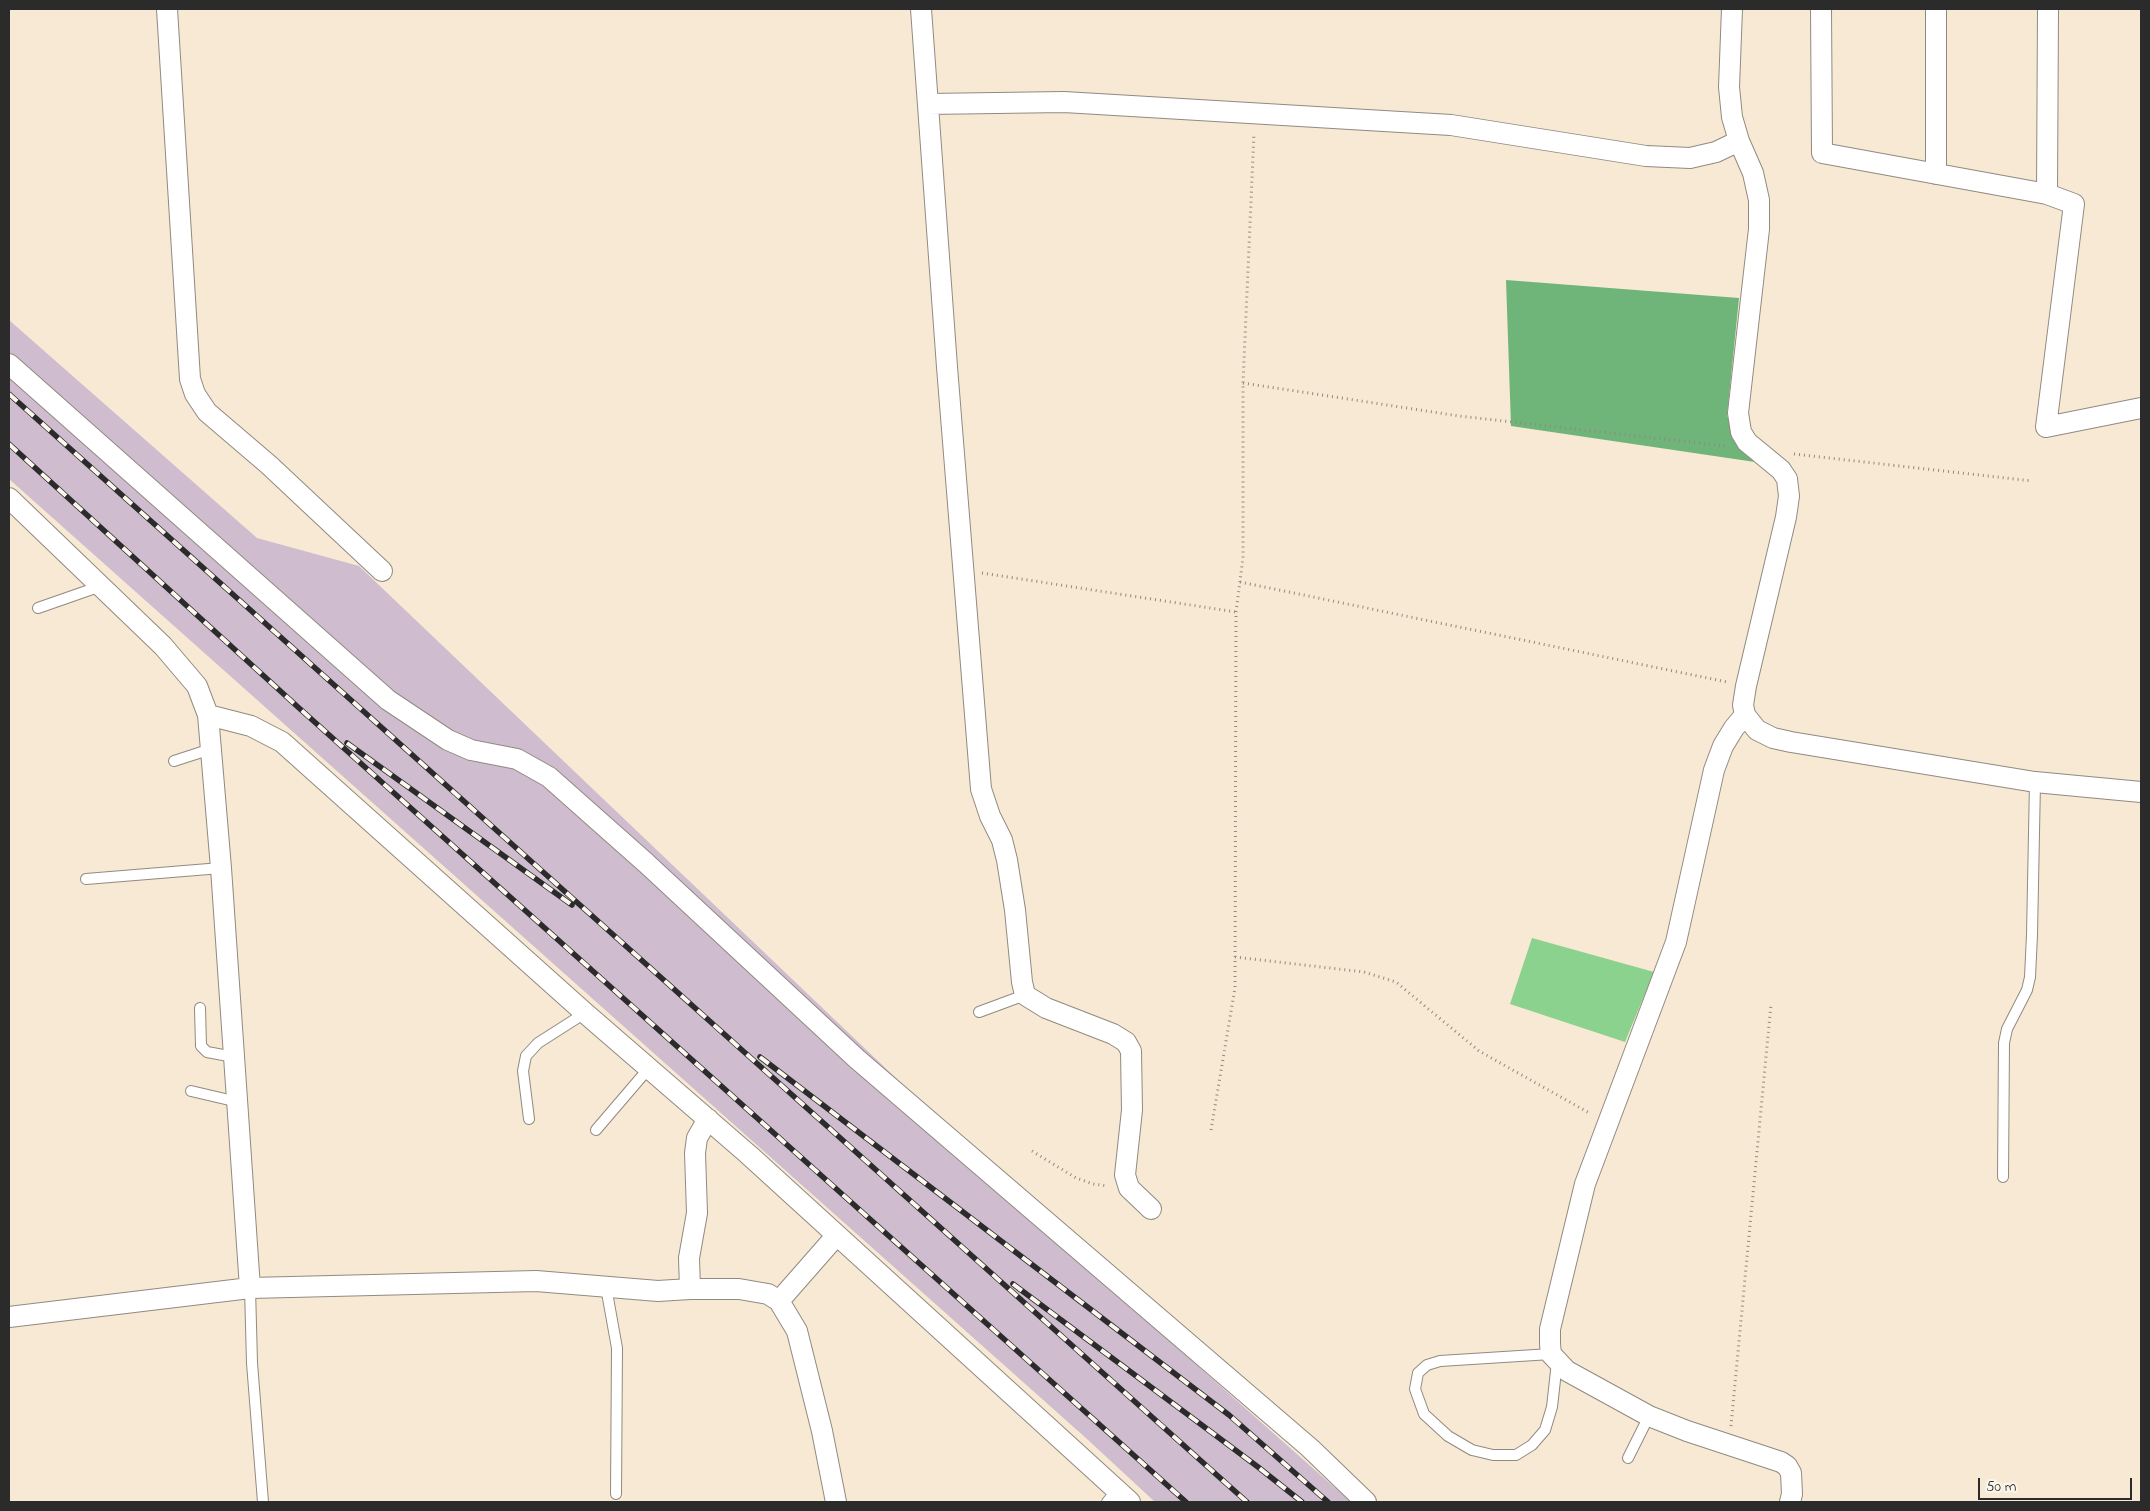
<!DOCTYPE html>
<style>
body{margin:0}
#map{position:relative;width:2150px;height:1511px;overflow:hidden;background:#f7e9d4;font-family:"Indie Flower",sans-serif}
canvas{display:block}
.frame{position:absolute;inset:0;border:10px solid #2b2b2b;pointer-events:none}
.scale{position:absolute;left:1978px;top:1478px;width:154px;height:22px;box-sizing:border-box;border:2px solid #2b2b2b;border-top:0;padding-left:6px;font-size:15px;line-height:18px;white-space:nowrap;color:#2b2b2b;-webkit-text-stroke:4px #fbf7ec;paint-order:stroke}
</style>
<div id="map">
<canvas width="2150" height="1511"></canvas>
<div class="frame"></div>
<div class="scale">50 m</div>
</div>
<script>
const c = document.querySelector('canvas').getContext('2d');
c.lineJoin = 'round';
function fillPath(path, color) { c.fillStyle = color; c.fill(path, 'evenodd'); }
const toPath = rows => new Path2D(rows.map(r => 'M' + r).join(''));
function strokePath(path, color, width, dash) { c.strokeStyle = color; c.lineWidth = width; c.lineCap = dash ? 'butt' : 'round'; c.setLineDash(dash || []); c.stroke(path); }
const industrial = toPath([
 [9,320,257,538,359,566,1200,1368,1351,1502,1155,1502,1087,1439,9,479]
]);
const green = toPath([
 [1532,938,1654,972,1625,1042,1510,1004]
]);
const forest = toPath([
 [1506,280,1739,298,1727,416,1755,462,1511,426]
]);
const path = toPath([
 [1243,383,1459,416,1726,446],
 [1794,454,2032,481],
 [982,573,1236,612],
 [1240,582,1727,682],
 [1235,957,1364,972,1396,982,1479,1051,1591,1114],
 [1211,1130,1235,988,1236,612,1243,558,1243,383,1254,133],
 [1032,1151,1076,1178,1093,1184,1108,1186],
 [1731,1426,1771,1004]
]);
const lane = toPath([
 [38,608,101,586],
 [174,761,211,749],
 [86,879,221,868],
 [200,1008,201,1046,207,1052,234,1057],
 [979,1012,1025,995],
 [191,1091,238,1102],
 [529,1119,523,1071,526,1056,538,1043,585,1013],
 [596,1130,649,1068],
 [2003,1177,2004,1043,2007,1029,2027,990,2030,977,2032,935,2035,782],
 [606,1287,617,1348,616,1494],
 [250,1288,252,1363,263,1502],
 [1551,1354,1440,1361,1427,1365,1418,1373,1415,1389,1424,1414,1448,1436,1472,1450,1493,1455,1516,1455,1532,1445,1545,1430,1552,1407,1557,1362],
 [1628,1458,1649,1416],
 [1107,1502,1117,1490]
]);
const street = toPath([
 [167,9,190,379,195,394,207,412,269,465,382,571],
 [921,9,947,367,981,789,990,816,1002,840,1007,860,1015,910,1022,982,1025,995,1046,1008,1113,1034,1126,1042,1131,1051,1132,1110,1125,1175,1129,1188,1151,1209],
 [1732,9,1729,87,1732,117,1739,141,1753,173,1759,200,1759,229,1738,413,1741,432,1747,442,1781,470,1787,479,1789,496,1786,517,1746,686,1743,705,1745,715,1757,730,1773,738,1791,742,2035,782,2141,792],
 [1821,9,1822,153,2047,194,2074,204,2046,427,2141,408],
 [928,104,1064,102,1451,125,1646,156,1690,158,1716,152,1739,141],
 [1936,174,1936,9],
 [2047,194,2048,9],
 [9,364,388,700,448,740,471,750,517,759,549,777,646,863,857,1059,1310,1448,1366,1502],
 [9,498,163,646,197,686,208,715,221,868,250,1288,9,1317],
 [208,715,251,726,282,742,585,1013,749,1155,1130,1502],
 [1745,715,1734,728,1723,746,1714,770,1676,942,1585,1184,1550,1329,1550,1344,1551,1354,1567,1371,1649,1416,1687,1431,1781,1462,1787,1466,1791,1473,1792,1494,1790,1502],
 [250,1288,536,1281,658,1291,690,1289,739,1289,768,1294,779,1301,797,1331,822,1431,836,1502],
 [690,1289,689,1258,697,1213,695,1153,697,1138,708,1119],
 [779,1301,836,1236]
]);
const rail = toPath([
 [9,394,1247,1502],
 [9,444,299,708,1186,1502],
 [347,743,572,905],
 [760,1057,1229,1415,1328,1502],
 [1013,1284,1258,1467,1302,1502]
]);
fillPath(industrial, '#cfbdcf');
fillPath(green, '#8ad28d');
fillPath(forest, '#6fb478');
strokePath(lane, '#918a80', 12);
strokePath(street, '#918a80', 22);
strokePath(path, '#918a80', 3, [1, 4]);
strokePath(lane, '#fff', 10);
strokePath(street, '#fff', 20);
strokePath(rail, '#2b2b2b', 5.5);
strokePath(rail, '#fbf7ec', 4, [11]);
</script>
